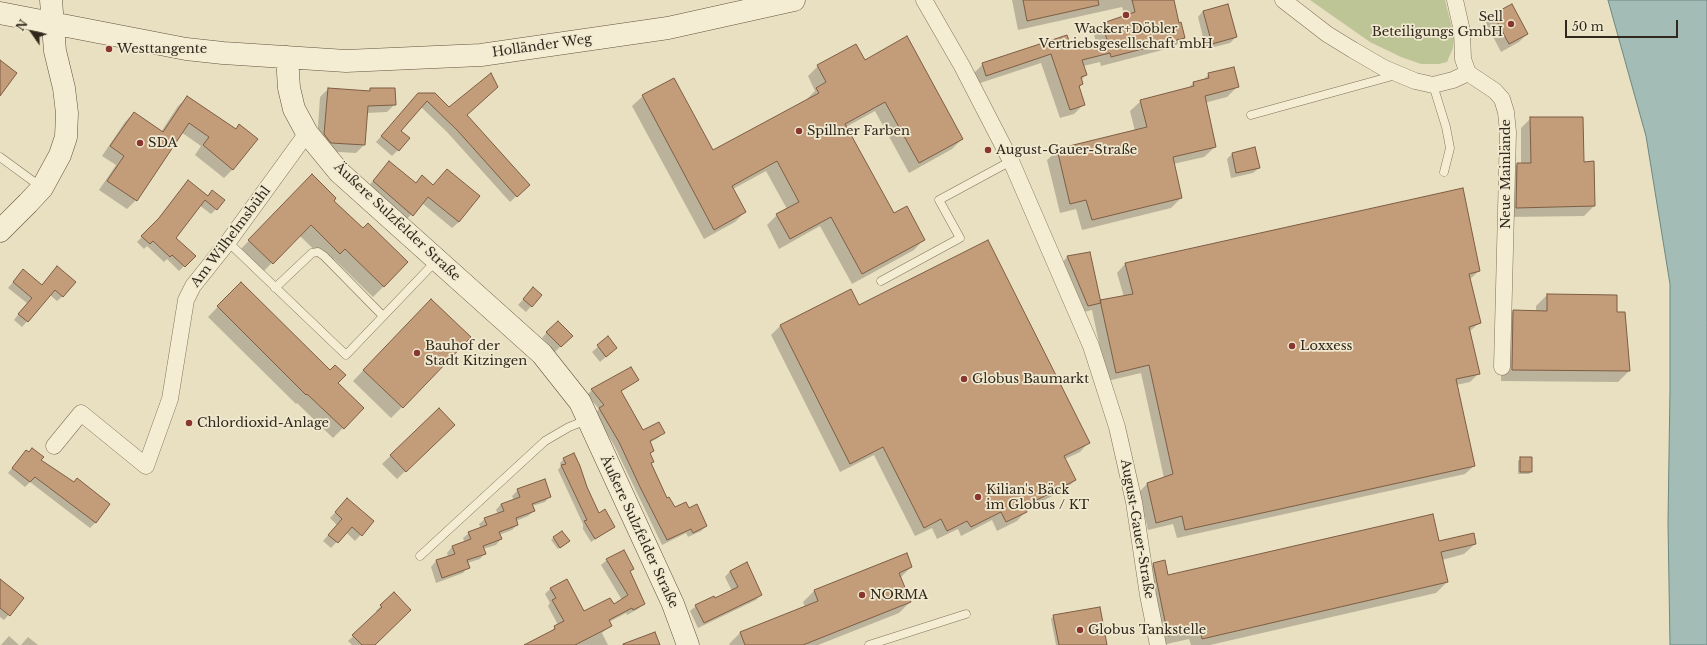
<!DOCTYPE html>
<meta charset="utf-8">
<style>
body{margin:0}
#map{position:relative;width:1707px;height:645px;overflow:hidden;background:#e9dfc1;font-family:"Libre Baskerville",serif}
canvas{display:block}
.north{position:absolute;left:12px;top:12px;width:40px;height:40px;-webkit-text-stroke:3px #f1e9cf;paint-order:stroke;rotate:304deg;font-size:11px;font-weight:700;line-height:16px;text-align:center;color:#31281d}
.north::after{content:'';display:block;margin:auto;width:14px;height:18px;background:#31281d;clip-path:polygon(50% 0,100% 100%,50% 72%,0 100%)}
.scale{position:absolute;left:1565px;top:20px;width:113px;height:18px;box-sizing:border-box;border:2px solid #31281d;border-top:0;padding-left:5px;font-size:12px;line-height:14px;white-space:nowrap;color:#31281d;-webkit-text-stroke:3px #f1e9cf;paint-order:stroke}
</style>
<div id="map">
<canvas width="1707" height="645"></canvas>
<div class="north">N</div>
<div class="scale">50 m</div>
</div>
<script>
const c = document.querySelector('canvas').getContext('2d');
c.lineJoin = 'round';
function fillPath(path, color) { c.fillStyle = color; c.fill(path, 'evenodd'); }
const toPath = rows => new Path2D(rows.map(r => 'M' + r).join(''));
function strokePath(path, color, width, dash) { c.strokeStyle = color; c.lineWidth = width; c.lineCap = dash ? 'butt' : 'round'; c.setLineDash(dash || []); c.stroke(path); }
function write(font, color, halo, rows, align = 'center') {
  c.font = font + ' "Libre Baskerville",serif'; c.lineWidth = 3.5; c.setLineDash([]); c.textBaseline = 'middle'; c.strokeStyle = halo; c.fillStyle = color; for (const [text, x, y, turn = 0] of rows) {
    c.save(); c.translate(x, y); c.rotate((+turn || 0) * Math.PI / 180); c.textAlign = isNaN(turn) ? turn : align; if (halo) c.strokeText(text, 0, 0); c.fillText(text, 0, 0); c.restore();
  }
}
const green = toPath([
 [1310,0,1445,0,1454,36,1453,48,1447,62,1439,64,1421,64,1401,57,1370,42]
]);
const water = toPath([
 [1608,0,1707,0,1707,645,1670,645,1668,522,1670,389,1670,284,1646,136,1608,0]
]);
const shadow = toPath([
 [1012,0,1173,0,1178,24,1184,38,1174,47,1101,66,1100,62,1083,66,1086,75,1081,80,1082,84,1078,88,1084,104,1074,114,1060,118,1041,63,977,84,973,74,983,64,1070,48,1077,50,1096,45,1094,33,1103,23,1125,16,1122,7,1018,30],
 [1203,11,1236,37,1230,43,1206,49,1198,17],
 [1494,14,1527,34,1519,42,1501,52,1486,23],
 [864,61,962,139,952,149,909,173,875,111,846,127,893,214,924,239,914,250,852,284,820,226,779,249,767,225,777,215,787,209,766,171,733,189,745,212,735,222,704,239,632,106,643,96,713,152,807,100,807,99,815,91,808,76,818,66],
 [1209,74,1237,87,1227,97,1204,103,1215,147,1204,157,1173,164,1181,198,1171,208,1082,230,1076,209,1060,213,1047,160,1058,150,1135,131,1130,111,1141,101,1188,89,1193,83,1202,81],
 [328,89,368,92,370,89,395,104,387,112,366,113,364,145,356,153,323,151,317,142,320,97],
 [419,94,466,115,522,191,510,202,447,132,421,107,400,131,398,150,392,156,376,142],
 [187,98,235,129,240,125,233,169,224,178,195,155,201,146,181,132,136,200,127,209,99,190,116,165,102,156,125,122,134,113,161,132,178,106],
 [1531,118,1583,163,1593,162,1594,206,1584,216,1506,217,1507,174,1517,164,1521,164,1521,128],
 [1232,154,1259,168,1253,173,1231,178,1227,159],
 [389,162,415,184,422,177,433,186,447,170,459,222,452,228,422,203,405,221,367,188],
 [183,187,207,196,212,191,216,209,211,214,199,205,175,238,194,256,179,271,167,259,164,262,147,246,144,249,137,242,154,224],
 [301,187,333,201,384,286,373,297,334,259,329,264,299,235,261,274,238,252],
 [1068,256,1099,302,1124,297,1117,273,1125,264,1479,271,1469,280,1479,323,1469,332,1479,373,1470,382,1456,385,1474,466,1465,474,1177,538,1173,524,1148,530,1139,492,1147,484,1164,478,1141,373,1107,381,1092,310,1080,313,1060,265],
 [52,273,63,296,57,301,50,295,22,327,14,320,27,303,8,288,18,276,41,286],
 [241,283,363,408,333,438,297,403,296,404,208,317],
 [851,290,859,306,1089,442,1080,452,1065,459,1075,480,1066,489,1025,510,1026,511,1017,521,997,531,992,520,961,536,958,529,937,539,932,528,915,536,874,455,840,472,771,335,780,326],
 [528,294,541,295,526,312,518,305],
 [1547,295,1616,313,1624,313,1629,371,1618,382,1501,381,1502,322,1513,311,1536,312,1536,306],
 [421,311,402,407,391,418,353,381],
 [547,332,571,336,555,352,542,338],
 [608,338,616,348,600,362,592,352],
 [637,380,620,392,643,432,663,433,658,438,649,443,653,451,649,455,653,462,650,464,667,499,674,509,689,509,706,526,701,531,688,537,686,533,662,545,615,447,595,413,599,409,587,395,592,390],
 [439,409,445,433,397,479,382,464],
 [21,457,40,461,73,483,96,522,90,528,30,482,25,487,8,473],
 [1521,458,1531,471,1529,474,1518,474,1518,461],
 [564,459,598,514,614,526,591,542,583,529,583,524,558,470,561,466,560,463],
 [518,490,550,496,545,502,532,506,534,511,528,516,516,521,517,525,512,530,499,535,501,539,496,545,483,549,485,553,480,559,467,563,468,567,463,573,436,583,431,567,436,561,448,557,447,553,452,547,465,543,463,538,469,533,481,529,479,524,485,519,498,514,496,510,501,504,514,500,512,496],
 [342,505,373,521,355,541,346,532,331,548,323,541,337,525,330,518],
 [554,538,566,543,558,549,551,540],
 [1438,542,1475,544,1464,554,1442,560,1447,582,1436,593,1210,645,1191,645,1189,639,1162,645,1143,575,1153,564,1168,576],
 [906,554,911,567,900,578,910,602,899,613,818,645,730,645,729,644,740,633,805,607,803,602,814,591],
 [607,560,632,569,629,572,644,604,638,609,627,615,626,613,609,622,611,625,602,633,608,645,526,645,549,633,558,625,548,606,550,603,545,594,551,588,584,612,614,605,622,600,601,565],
 [730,571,761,594,756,600,698,628,690,611,696,606,732,591,725,577],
 [0,581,23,599,4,620,0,617],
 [394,593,374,645,352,645,348,641,377,613,376,611],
 [1054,616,1106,645,1056,645,1051,619],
 [9,636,19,645,1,645],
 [28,637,38,645,21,645]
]);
const building = toPath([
 [1023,0,1098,0,1099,5,1027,21,1023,0],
 [1132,0,1174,0,1179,23,1181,22,1185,38,1111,57,1110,53,1082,60,1087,75,1081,77,1083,84,1079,86,1085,105,1070,110,1051,54,986,76,982,63,1067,35,1071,47,1077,45,1078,48,1107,41,1103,23,1135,12,1132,0],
 [1228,4,1237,37,1212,44,1203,11,1228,4],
 [1512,4,1528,34,1509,44,1493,14,1512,4],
 [907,36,963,139,919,163,885,102,845,124,894,213,907,206,925,240,862,274,831,217,790,239,776,214,799,202,777,161,732,186,746,212,714,230,642,95,674,78,713,150,819,93,816,88,826,82,817,65,856,44,865,60,907,36],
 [0,60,17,73,0,96,0,60],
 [1234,67,1239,87,1205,96,1216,147,1173,157,1182,198,1092,220,1086,200,1070,204,1057,149,1147,127,1140,100,1194,86,1193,82,1209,78,1208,73,1234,67],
 [491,73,498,87,467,115,530,185,517,197,457,130,427,101,401,131,410,138,399,151,381,136,418,93,435,93,449,107,491,73],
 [328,88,370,91,370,88,395,88,396,105,368,106,365,145,331,143,324,134,328,88],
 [187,96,236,129,239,124,258,139,233,170,203,145,209,137,189,123,137,201,107,181,124,156,110,146,134,112,163,132,187,96],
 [1530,117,1583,117,1584,162,1594,161,1595,206,1516,208,1517,163,1531,163,1530,117],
 [1255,147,1260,168,1236,173,1232,153,1255,147],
 [389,161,416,183,422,175,433,185,447,169,480,196,459,222,428,197,413,216,373,181,389,161],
 [312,174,336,198,334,201,363,228,368,223,408,262,384,287,345,249,340,254,311,225,273,264,248,240,312,174],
 [188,180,208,196,212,190,225,200,217,210,205,200,176,238,196,256,185,267,172,255,170,257,153,241,150,244,141,236,159,218,188,180],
 [1463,188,1480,271,1469,274,1481,323,1469,327,1480,374,1456,379,1475,466,1185,530,1182,516,1156,523,1147,483,1173,474,1149,365,1116,373,1100,300,1133,294,1125,263,1463,188],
 [988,240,1090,443,1064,456,1076,480,1025,506,1027,512,1006,522,1001,512,971,527,967,521,947,531,941,519,924,528,883,447,850,464,780,325,851,289,859,305,988,240],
 [1090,252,1101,303,1088,306,1067,256,1090,252],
 [57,266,76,282,63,297,55,290,28,322,18,314,32,298,13,282,23,269,42,285,57,266],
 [241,282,330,370,335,365,346,375,338,383,364,408,344,429,307,394,306,395,217,306,241,282],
 [533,287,542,295,532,307,523,299,533,287],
 [1547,294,1617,295,1617,312,1625,312,1630,371,1512,370,1513,310,1547,311,1547,294],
 [431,299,471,337,403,408,363,370,431,299],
 [558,321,573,336,561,347,546,332,558,321],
 [608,336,617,348,606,357,597,345,608,336],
 [631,367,639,380,621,391,643,430,659,422,665,433,650,441,654,451,650,453,654,462,651,463,667,498,669,497,675,507,686,502,689,508,697,504,707,526,693,533,691,529,667,540,641,489,619,442,599,408,604,405,591,389,631,367],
 [439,408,455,425,406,472,390,455,439,408],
 [32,448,44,457,41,460,74,482,77,478,110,504,96,523,35,477,30,482,12,468,26,450,29,452,32,448],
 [574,453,580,466,587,487,599,513,605,509,615,527,595,539,584,521,587,520,561,465,566,464,563,458,574,453],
 [1520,457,1532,457,1532,472,1520,472,1520,457],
 [545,479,551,497,532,504,535,511,516,518,518,525,499,532,502,539,483,546,486,554,467,560,470,568,442,578,436,560,455,554,452,546,471,539,468,532,487,525,484,518,504,511,501,504,520,497,517,489,545,479],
 [347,498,374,521,362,536,352,527,338,543,328,535,342,519,335,512,347,498],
 [1433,514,1439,541,1474,533,1476,544,1441,552,1448,582,1202,639,1200,629,1168,636,1153,563,1165,560,1168,575,1433,514],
 [562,531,570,541,560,548,553,537,562,531],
 [624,550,634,569,630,571,645,604,633,610,632,608,609,620,612,626,575,645,524,645,555,629,554,626,564,621,552,600,556,598,550,588,567,579,584,611,610,598,614,604,628,595,606,559,624,550],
 [907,553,912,567,899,573,911,602,803,645,745,645,740,632,818,601,814,590,907,553],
 [747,562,762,595,704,623,695,605,714,596,715,598,738,587,730,571,747,562],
 [0,579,24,598,10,616,0,608,0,579],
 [394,592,411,610,375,645,362,645,352,635,382,607,380,605,394,592],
 [1100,607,1107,645,1059,645,1053,615,1100,607],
 [655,632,660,645,623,645,623,644,655,632]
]);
const lane = toPath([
 [1433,85,1446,127,1450,148,1444,172],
 [1251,115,1396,75],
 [0,157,41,187],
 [228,242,346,355,436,261],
 [881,281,960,238,939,200,1011,161],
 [275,288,312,253,318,252,324,256,383,316],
 [420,556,545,441,569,427,587,420],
 [869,645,966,614]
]);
const street = toPath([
 [924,0,962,66,1011,161,1091,346,1117,427,1134,502,1148,595,1158,645],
 [1283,0,1327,34,1353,50,1384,68,1415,81,1433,85,1453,80,1468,73],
 [1455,0,1462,31,1463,59,1468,73,1495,91,1502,99,1506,112,1508,132,1502,367],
 [54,446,81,413,146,466,170,399,186,300,193,286,228,242,307,133]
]);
const secondary = toPath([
 [0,13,186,49,223,53,346,61,481,55,668,28,794,0],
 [287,57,289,88,294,109,307,133,339,172,542,354,580,402,673,604,688,645],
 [0,231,28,203,42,188,60,155,66,137,67,113,64,88,55,51,51,0]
]);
const markers = [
 [1126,15,4,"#893530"],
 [1511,24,4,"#893530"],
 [109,49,4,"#893530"],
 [799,131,4,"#893530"],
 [140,143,4,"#893530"],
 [988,150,4,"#893530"],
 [1292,346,4,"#893530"],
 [417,353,4,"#893530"],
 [964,379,4,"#893530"],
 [189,423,4,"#893530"],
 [978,497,4,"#893530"],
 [862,595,4,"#893530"],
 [1080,630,4,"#893530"]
];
const poiNames = [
 ["Sell",1503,17,"right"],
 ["Beteiligungs GmbH",1503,32,"right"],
 ["Wacker+Döbler",1126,29,"center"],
 ["Vertriebsgesellschaft mbH",1126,44,"center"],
 ["Westtangente",117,49],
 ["Spillner Farben",807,131],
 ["SDA",148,143],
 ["August-Gauer-Straße",996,150],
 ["Bauhof der",425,346],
 ["Stadt Kitzingen",425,361],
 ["Loxxess",1300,346],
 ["Globus Baumarkt",972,379],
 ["Chlordioxid-Anlage",197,423],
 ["Kilian's Bäck",986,490],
 ["im Globus / KT",986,505],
 ["NORMA",870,595],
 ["Globus Tankstelle",1088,630]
];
const streetNames = [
 ["Holländer Weg",542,46,-8],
 ["Neue Mainlände",1506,174,-90],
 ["Äußere Sulzfelder Straße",397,222,43],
 ["Am Wilhelmsbühl",231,237,-53],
 ["August-Gauer-Straße",1137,529,80],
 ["Äußere Sulzfelder Straße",639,532,65]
];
fillPath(green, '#bdc596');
fillPath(water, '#a3bcb6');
strokePath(water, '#6b8883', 1);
fillPath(shadow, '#0003');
fillPath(building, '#c39d7a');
strokePath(building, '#7d5d43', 1);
strokePath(lane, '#80715a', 9);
strokePath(street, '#80715a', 17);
strokePath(secondary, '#62523e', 23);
strokePath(lane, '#f5edd3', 8);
strokePath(street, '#f5edd3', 16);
strokePath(secondary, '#f5edd3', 22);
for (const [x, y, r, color] of markers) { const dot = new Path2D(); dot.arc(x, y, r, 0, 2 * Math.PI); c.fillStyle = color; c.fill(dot); strokePath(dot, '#f1e9cf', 1.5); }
write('13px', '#31281d', '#f1e9cf', poiNames, 'left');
write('13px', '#31281d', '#f1e9cf', streetNames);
</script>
